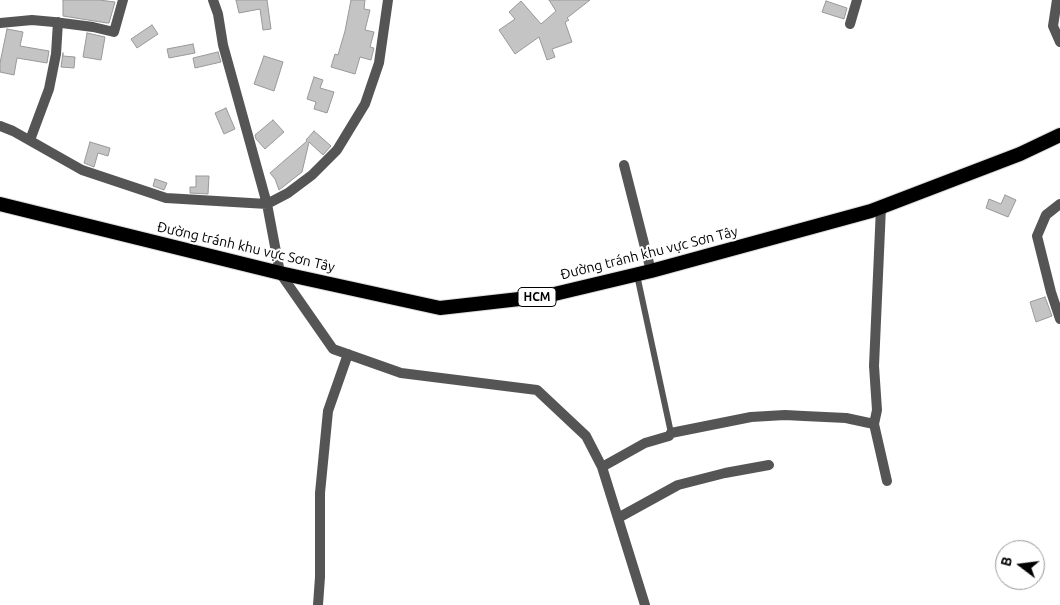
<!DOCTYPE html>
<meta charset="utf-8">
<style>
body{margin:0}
#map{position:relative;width:1060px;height:605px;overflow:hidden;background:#fff;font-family:Ubuntu,sans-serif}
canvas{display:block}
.north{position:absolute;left:995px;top:540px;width:50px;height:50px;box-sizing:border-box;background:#fff;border:1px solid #999;border-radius:50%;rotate:285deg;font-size:14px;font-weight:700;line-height:20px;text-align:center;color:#000}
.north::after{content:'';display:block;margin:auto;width:18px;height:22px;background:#000;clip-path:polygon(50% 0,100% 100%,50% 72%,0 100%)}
</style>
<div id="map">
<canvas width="1060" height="605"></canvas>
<div class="north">B</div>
</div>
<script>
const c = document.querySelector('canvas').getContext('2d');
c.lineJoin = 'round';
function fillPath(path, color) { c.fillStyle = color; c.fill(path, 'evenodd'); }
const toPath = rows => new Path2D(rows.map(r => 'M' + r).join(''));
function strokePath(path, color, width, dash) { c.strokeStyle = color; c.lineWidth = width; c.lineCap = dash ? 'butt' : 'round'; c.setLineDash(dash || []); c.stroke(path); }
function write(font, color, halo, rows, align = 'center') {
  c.font = font + ' Ubuntu,sans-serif'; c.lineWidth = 4; c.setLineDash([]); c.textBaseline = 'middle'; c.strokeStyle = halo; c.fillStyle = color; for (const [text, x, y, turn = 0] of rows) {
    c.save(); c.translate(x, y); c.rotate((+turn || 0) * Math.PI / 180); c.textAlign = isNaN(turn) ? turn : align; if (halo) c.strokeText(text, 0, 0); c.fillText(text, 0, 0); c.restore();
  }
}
const building = toPath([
 [63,0,99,0,115,2,109,23,107,23,63,16,63,0],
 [236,0,267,0,271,29,263,30,260,9,239,13,236,0],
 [351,0,365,0,364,9,370,10,365,30,374,32,370,47,374,48,371,60,360,57,355,74,331,67,335,54,338,55,345,31,351,0],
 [549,0,590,0,567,18,569,20,565,22,572,42,552,49,555,57,547,60,539,37,515,54,499,30,515,19,509,12,521,1,541,24,556,11,549,0],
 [826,1,847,8,844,19,822,12,826,1],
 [152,25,158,34,137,48,131,39,152,25],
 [7,29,23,32,20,46,49,51,47,63,17,58,14,75,0,72,0,63,7,29],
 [87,33,105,37,101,60,83,57,87,33],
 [193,44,195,53,169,58,167,49,193,44],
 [218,52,221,62,195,68,193,58,218,52],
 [63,53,63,56,75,57,74,68,61,67,63,53],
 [264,56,283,62,274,91,254,84,264,56],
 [314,77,323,80,320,88,334,92,327,113,314,109,316,102,307,99,314,77],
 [226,108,235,129,224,134,215,113,226,108],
 [273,120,284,132,265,149,256,139,255,135,273,120],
 [314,131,331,146,323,155,309,142,302,172,279,190,275,179,270,173,307,141,306,140,314,131],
 [90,142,110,148,108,156,98,153,94,167,84,163,90,142],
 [196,176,209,176,208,194,190,193,190,187,196,187,196,176],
 [155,179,167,183,164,190,153,186,155,179],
 [1005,195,1016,200,1008,217,986,208,989,199,1001,204,1005,195],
 [1045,297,1052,316,1036,322,1030,302,1045,297]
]);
const service = toPath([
 [637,275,671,433]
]);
const minor = toPath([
 [213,0,218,14,223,45,267,204,280,273,333,349,401,373,537,390,586,436,602,467,645,605],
 [1057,0,1053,26,1060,42],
 [0,23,32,20,54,22,93,27,114,32,123,0],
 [850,24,857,0],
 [0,126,13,131,82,170,166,198,267,204,288,193,312,175,337,150,365,104,379,63,388,0],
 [30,140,49,89,56,54,58,22],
 [624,165,651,271],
 [1060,204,1046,215,1037,236,1051,292,1060,319],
 [874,424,887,481],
 [602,467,645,443,669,436,671,433,751,417,785,415,804,416,846,418,874,424,877,410,874,366,881,207],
 [618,518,678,485,725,473,769,465],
 [318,605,320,577,320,493,328,411,348,354]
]);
const trunk = toPath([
 [0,204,280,273,440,308,546,296,651,271,871,211,1020,154,1060,135]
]);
const shields = [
 [537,297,38]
];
const shieldNames = [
 ["HCM",537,297]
];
const streetNames = [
 ["Đường tránh khu vực Sơn Tây",246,247,13],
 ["Đường tránh khu vực Sơn Tây",649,253,-14]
];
fillPath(building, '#c4c4c4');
strokePath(building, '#999', 1);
strokePath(trunk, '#dbdbdb', 16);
strokePath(service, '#555', 6);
strokePath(minor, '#555', 10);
strokePath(trunk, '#000', 14);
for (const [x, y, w] of shields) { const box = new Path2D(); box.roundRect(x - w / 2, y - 9.5, w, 19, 4); c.fillStyle = '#fff'; c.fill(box); strokePath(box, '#000', 1); }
write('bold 12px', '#000', null, shieldNames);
write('14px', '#000', '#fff', streetNames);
</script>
